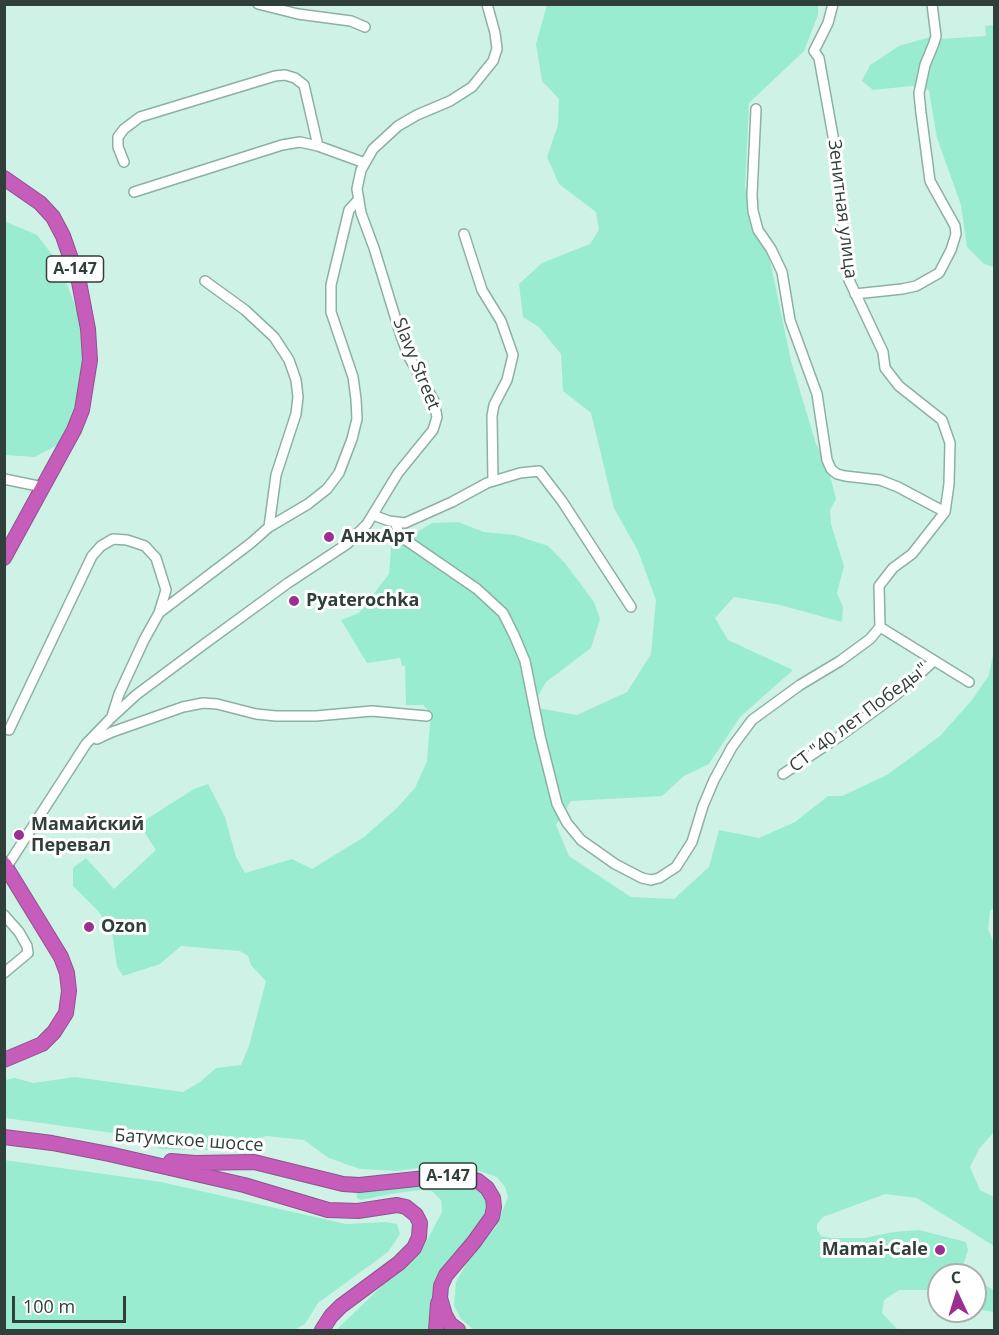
<!DOCTYPE html>
<meta charset="utf-8">
<style>
body{margin:0}
#map{position:relative;width:999px;height:1335px;overflow:hidden;background:#cef2e5;font-family:"Open Sans",sans-serif}
canvas{display:block}
.frame{position:absolute;inset:0;border:6px solid #303f39;pointer-events:none}
.north{position:absolute;left:927px;top:1263px;width:60px;height:60px;box-sizing:border-box;background:#fff;border:2px solid #acb2b0;border-radius:50%;rotate:356deg;font-size:16px;font-weight:700;line-height:24px;text-align:center;color:#303f39}
.north::after{content:'';display:block;margin:auto;width:21px;height:27px;background:#9c3092;clip-path:polygon(50% 0,100% 100%,50% 72%,0 100%)}
.scale{position:absolute;left:12px;top:1296px;width:114px;height:27px;box-sizing:border-box;border:3px solid #303f39;border-top:0;padding-left:8px;font-size:18px;line-height:21px;white-space:nowrap;color:#303f39;-webkit-text-stroke:4px #fff;paint-order:stroke}
</style>
<div id="map">
<canvas width="999" height="1335"></canvas>
<div class="frame"></div>
<div class="north">С</div>
<div class="scale">100 m</div>
</div>
<script>
const c = document.querySelector('canvas').getContext('2d');
c.lineJoin = 'round';
function fillPath(path, color) { c.fillStyle = color; c.fill(path, 'evenodd'); }
const toPath = rows => new Path2D(rows.map(r => 'M' + r).join(''));
function strokePath(path, color, width, dash) { c.strokeStyle = color; c.lineWidth = width; c.lineCap = dash ? 'butt' : 'round'; c.setLineDash(dash || []); c.stroke(path); }
function write(font, color, halo, rows, align = 'center') {
  c.font = font + ' "Open Sans",sans-serif'; c.lineWidth = 6; c.setLineDash([]); c.textBaseline = 'middle'; c.strokeStyle = halo; c.fillStyle = color; for (const [text, x, y, turn = 0] of rows) {
    c.save(); c.translate(x, y); c.rotate((+turn || 0) * Math.PI / 180); c.textAlign = isNaN(turn) ? turn : align; if (halo) c.strokeText(text, 0, 0); c.fillText(text, 0, 0); c.restore();
  }
}
const green = toPath([
 [547,5,818,5,818,15,804,51,749,103,745,187,771,265,791,361,816,444,828,467,836,499,830,510,831,524,844,566,837,593,843,607,842,622,780,605,734,597,715,618,728,640,793,670,740,717,709,764,684,776,662,796,571,801,556,825,569,856,631,897,674,899,709,867,719,830,759,838,795,822,828,796,842,796,887,775,940,736,972,700,989,675,994,649,994,908,990,911,988,929,994,943,994,1132,979,1149,970,1167,980,1190,994,1197,994,1246,917,1198,885,1194,823,1217,817,1224,817,1230,821,1236,831,1238,864,1238,894,1232,919,1230,966,1242,968,1250,962,1268,965,1275,939,1275,939,1296,927,1290,899,1290,884,1300,882,1313,898,1330,474,1330,461,1319,454,1306,456,1282,468,1261,496,1227,508,1197,505,1187,497,1177,473,1169,431,1166,397,1171,360,1169,329,1158,304,1140,267,1136,211,1150,161,1149,121,1134,5,1118,5,1080,15,1078,33,1083,75,1077,183,1092,200,1082,216,1068,241,1065,249,1046,266,981,251,965,248,956,240,951,181,946,160,964,123,976,117,966,112,932,99,912,73,886,73,868,86,858,114,889,156,850,139,824,194,789,208,784,225,817,236,857,245,873,292,859,312,869,364,837,397,808,415,788,427,761,431,713,423,705,406,705,405,666,402,666,400,658,367,663,341,620,359,613,389,574,391,548,432,523,458,522,484,532,515,535,548,546,565,563,594,602,600,619,591,648,546,682,532,707,577,715,627,692,651,654,656,600,638,551,614,508,591,413,563,391,561,354,539,327,523,317,519,284,542,263,590,244,599,230,596,212,559,184,547,157,558,125,559,99,542,81,536,44],
 [994,25,994,267,984,264,967,247,961,205,937,138,929,91,921,85,873,90,862,81,870,65,899,46,930,37,940,39,986,36,985,26],
 [4,221,37,235,60,265,77,311,84,358,79,403,61,443,35,457,5,455],
 [4,1160,161,1182,346,1224,386,1222,397,1224,400,1234,388,1252,318,1303,305,1324,294,1330,5,1330],
 [467,1181,485,1192,489,1212,437,1285,428,1330,336,1330,424,1246,442,1212,441,1200,432,1191,420,1190,390,1194,361,1200,357,1198,357,1192,376,1190,400,1183],
 [975,1280,994,1290,994,1312,975,1309]
]);
const minor = toPath([
 [258,4,298,14,351,21,365,27],
 [833,4,828,23,814,51,819,58,833,136,849,280,883,352,885,368,899,386,942,420,950,443,949,484,945,512,912,554,893,568,879,586,880,627],
 [756,109,752,195,753,211,758,230,771,249,782,272,790,320,817,394,827,460,831,469,837,474,845,476,880,480,898,487,945,512],
 [124,162,118,147,118,137,124,129,140,117,275,76,285,75,295,78,304,85,318,146],
 [134,192,282,145,300,142,318,146,365,163],
 [464,234,482,290,501,321,513,355,507,380,494,405,492,416,493,481],
 [855,294,902,289,916,286,939,273,951,250,956,234,955,226,930,181,921,113,919,93,925,65,934,43,936,36,932,4],
 [4,479,43,487],
 [373,515,389,521,405,523,452,502,487,483,520,473,539,471,562,501,631,607],
 [395,522,400,536,477,589,503,613,514,635,525,661,540,736,557,804,567,823,581,840,615,864,642,878,651,880,659,878,676,867,692,842,703,806,714,780,732,747,752,720,800,685,840,661,870,639,880,627],
 [269,527,308,504,327,489,339,473,352,439,357,419,356,399,353,377,331,312,331,285,349,210,359,199],
 [159,613,251,543,269,527,276,475,296,414,298,397,296,380,289,360,274,337,245,310,205,281],
 [880,627,969,682],
 [9,730,92,556,101,546,113,539,127,540,145,546,156,558,166,590,159,613,144,640,119,694,112,716],
 [97,739,112,732,183,707,203,703,217,704,256,714,276,716,316,716,372,711,427,716],
 [783,774,840,736,896,695,934,661],
 [4,871,86,744,111,718,136,695,203,645,288,583,347,544,367,524,398,473,433,430,437,417,434,401,409,357,401,336,374,248,361,213,357,189,361,170,373,149,398,126,417,115,450,101,472,87,493,61,497,49,495,33,487,4],
 [4,915,19,932,27,946,28,953,4,973]
]);
const highway = toPath([
 [4,178,40,203,53,217,63,236,79,282,88,329,90,360,82,410,74,430,4,558],
 [4,864,61,957,67,973,69,991,66,1013,54,1032,42,1044,4,1060],
 [4,1137,52,1143,109,1154,244,1185,328,1210,358,1211,397,1205,406,1207,416,1215,420,1223,419,1237,414,1248,399,1263,341,1306,331,1316,322,1330],
 [171,1161,195,1163,254,1162,343,1184,359,1185,445,1176,462,1176,478,1181,487,1188,493,1198,494,1207,492,1217,474,1242,446,1275,441,1286,440,1298,445,1315,450,1324,458,1330],
 [436,1330,438,1303]
]);
const markers = [
 [329,537,6,"#9c3092"],
 [294,601,6,"#9c3092"],
 [19,835,6,"#9c3092"],
 [89,927,6,"#9c3092"],
 [940,1250,6,"#9c3092"]
];
const shields = [
 [75,269,57],
 [448,1176,57]
];
const shieldNames = [
 ["А-147",75,269],
 ["А-147",448,1176]
];
const streetNames = [
 ["Зенитная улица",842,209,83],
 ["Slavy Street",416,364,68],
 ["СТ \"40 лет Победы\"",859,718,-37],
 ["Батумское шоссе",189,1141,4]
];
const poiNames = [
 ["АнжАрт",341,537],
 ["Pyaterochka",306,601],
 ["Мамайский",31,825],
 ["Перевал",31,846],
 ["Ozon",101,927],
 ["Mamai-Cale",928,1250,"right"]
];
fillPath(green, '#9aecd0');
strokePath(minor, '#8db0a4', 12);
strokePath(highway, '#92528d', 16);
strokePath(minor, '#fff', 9);
strokePath(highway, '#c65dba', 14);
for (const [x, y, r, color] of markers) { const dot = new Path2D(); dot.arc(x, y, r, 0, 2 * Math.PI); c.fillStyle = color; c.fill(dot); strokePath(dot, '#fff', 2); }
for (const [x, y, w] of shields) { const box = new Path2D(); box.roundRect(x - w / 2, y - 13, w, 26, 4.5); c.fillStyle = '#fff'; c.fill(box); strokePath(box, '#303f39', 1.5); }
write('bold 16px', '#303f39', null, shieldNames);
write('18px', '#303f39', '#fff', streetNames);
write('bold 18px', '#303f39', '#fff', poiNames, 'left');
</script>
